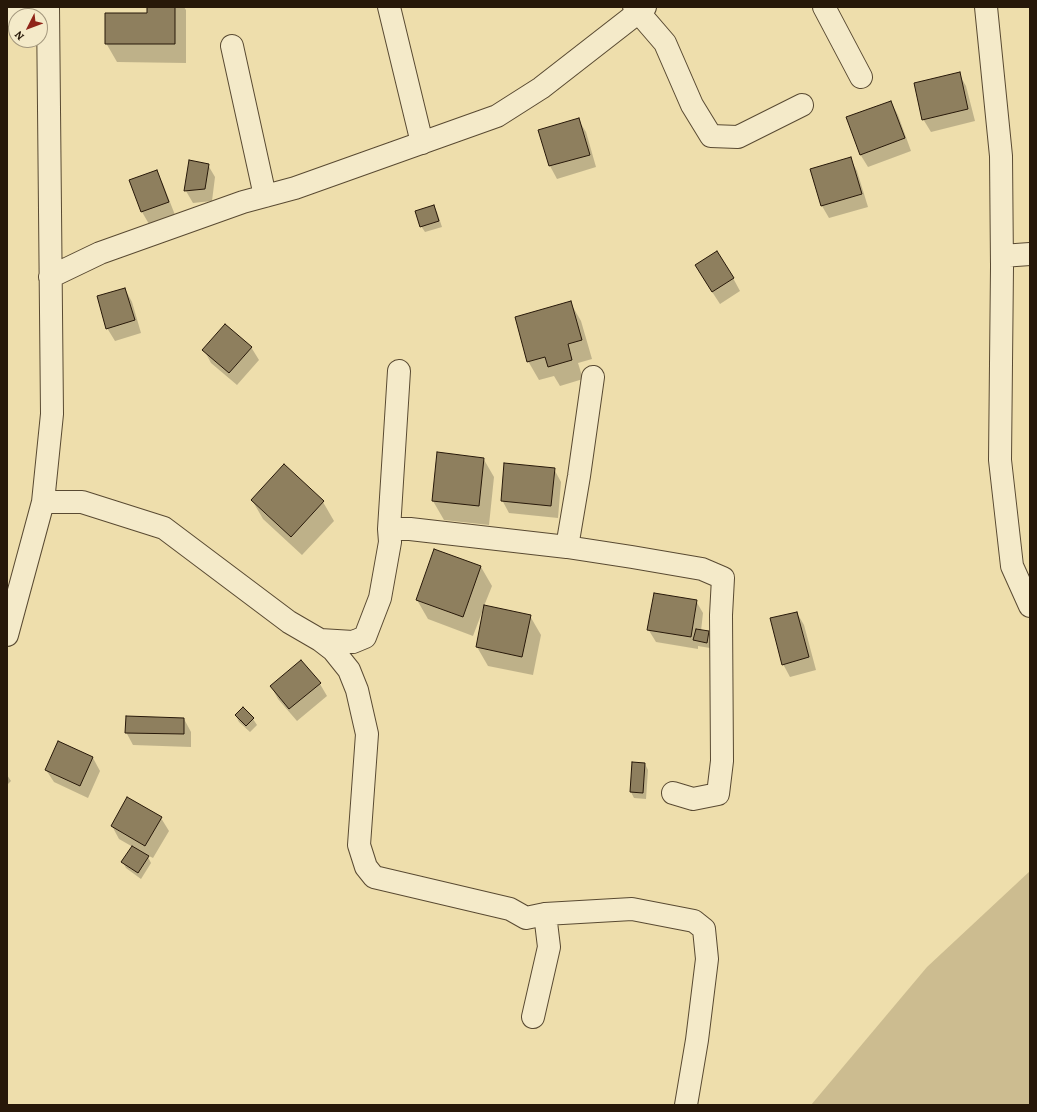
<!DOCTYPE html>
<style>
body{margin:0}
#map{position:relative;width:1037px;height:1112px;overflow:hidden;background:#eedeac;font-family:Alegreya,serif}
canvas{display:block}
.frame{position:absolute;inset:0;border:8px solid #271809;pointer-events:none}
.north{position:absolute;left:8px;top:8px;width:40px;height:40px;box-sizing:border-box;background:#f4eac9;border:1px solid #a2967c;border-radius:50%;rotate:228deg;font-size:11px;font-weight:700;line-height:16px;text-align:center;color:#271809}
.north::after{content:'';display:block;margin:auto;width:14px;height:18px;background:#8f2418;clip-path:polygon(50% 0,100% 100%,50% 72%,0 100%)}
</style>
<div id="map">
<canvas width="1037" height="1112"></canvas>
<div class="frame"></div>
<div class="north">N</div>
</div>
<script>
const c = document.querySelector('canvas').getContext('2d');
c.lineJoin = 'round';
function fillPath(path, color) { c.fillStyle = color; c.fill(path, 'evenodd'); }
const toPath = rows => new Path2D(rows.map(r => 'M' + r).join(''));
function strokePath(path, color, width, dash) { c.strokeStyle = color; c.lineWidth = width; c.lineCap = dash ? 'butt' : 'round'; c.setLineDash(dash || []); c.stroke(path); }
const green = toPath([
 [1030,871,1030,1105,811,1105,927,967]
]);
const shadow = toPath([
 [148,7,184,7,186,10,186,63,117,62,106,43,148,14],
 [959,74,966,86,975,121,931,132,923,119],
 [891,102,898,115,911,151,868,167,860,154],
 [578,119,586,132,596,167,557,179,550,166,539,130],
 [850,158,857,171,868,207,829,218,822,206,811,169],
 [208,165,215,177,212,201,193,203,186,191],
 [156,171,163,184,175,215,149,224,142,212,130,181],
 [434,206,437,212,442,227,425,232,421,226],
 [703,278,733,278,740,291,720,304],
 [125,289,132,302,141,333,115,341,107,328],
 [570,302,581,321,592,359,578,363,583,379,560,386,554,376,539,380,528,361],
 [251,347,259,360,237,385,211,363,204,350],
 [483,458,494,477,489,525,444,520,433,501],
 [284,466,323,502,334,521,302,555,263,519,252,500],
 [554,469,561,482,558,518,509,513,502,500],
 [481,567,492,586,484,606,530,616,541,635,533,675,488,666,477,647,484,607,473,636,428,619,417,600],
 [696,601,703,613,701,631,709,632,712,638,710,648,698,646,698,649,656,642,648,629],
 [797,613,804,625,816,670,790,677,783,664],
 [320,684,327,696,297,721,278,699,271,686],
 [236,716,253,719,257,725,250,732,239,722],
 [184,719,191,732,191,747,133,745,126,732],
 [59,743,93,758,100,771,88,798,54,782,46,770],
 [633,763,645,764,648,770,646,799,634,798,631,792],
 [7,775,11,781,7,785],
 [128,799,161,818,169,831,153,858,147,855,151,863,141,879,126,868,123,862,133,847,119,839,112,826]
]);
const building = toPath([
 [147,7,175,7,175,44,105,44,105,13,147,13,147,7],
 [960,72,968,109,922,120,914,83,960,72],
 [891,101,905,138,860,155,846,117,891,101],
 [579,118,590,155,549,166,538,130,579,118],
 [851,157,862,194,821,206,810,169,851,157],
 [189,160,209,164,205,189,184,191,189,160],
 [157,170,169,202,141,212,129,180,157,170],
 [434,205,439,221,420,227,415,211,434,205],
 [717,251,734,278,712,292,695,265,717,251],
 [125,288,135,320,106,329,97,296,125,288],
 [571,301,582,340,568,344,572,360,548,367,545,357,527,362,515,317,571,301],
 [225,324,252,347,229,373,202,350,225,324],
 [437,452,484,458,479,506,432,501,437,452],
 [504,463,555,468,551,506,501,501,504,463],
 [284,464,324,501,291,537,251,500,284,464],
 [434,549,481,566,463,617,416,600,434,549],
 [654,593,697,600,691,637,647,630,654,593],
 [484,605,531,615,522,657,476,647,484,605],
 [797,612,809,657,782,665,770,618,797,612],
 [696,629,709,631,707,643,693,640,696,629],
 [301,660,321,683,289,709,270,686,301,660],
 [243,707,254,718,246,726,235,715,243,707],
 [126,716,184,718,184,734,125,733,126,716],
 [58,741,93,757,80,786,45,770,58,741],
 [632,762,645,763,643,793,630,792,632,762],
 [127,797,162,817,145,846,111,826,127,797],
 [132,846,149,856,138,873,121,862,132,846]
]);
const minor = toPath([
 [389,7,422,143],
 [634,7,665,43,692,105,711,136,738,137,802,105],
 [824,7,861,77],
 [986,7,1001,156,1002,267,1000,460,1012,566,1030,606],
 [7,15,24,12,35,16],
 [232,46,265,196],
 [1002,256,1030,254],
 [50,277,100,253,243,202,295,188,497,116,541,88,645,7],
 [43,502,82,502,164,528,289,622,320,640,333,650,349,670,357,690,367,734,359,845,366,867,374,877,510,909,526,918,545,914,632,909,694,921,704,929,707,959,697,1040,686,1105],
 [389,529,399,371],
 [567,547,579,476,593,377],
 [7,635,43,502,52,414,48,7],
 [320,640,353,642,365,637,380,598,390,542,389,529,410,529,567,547,632,557,702,569,723,578,721,615,722,761,718,794,693,799,673,793],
 [533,1017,549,947,545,914]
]);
fillPath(green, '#ccbc90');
fillPath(shadow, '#0003');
fillPath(building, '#8e7f5e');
strokePath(building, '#271809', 1);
strokePath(minor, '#594a32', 24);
strokePath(minor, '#f4eac9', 22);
</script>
